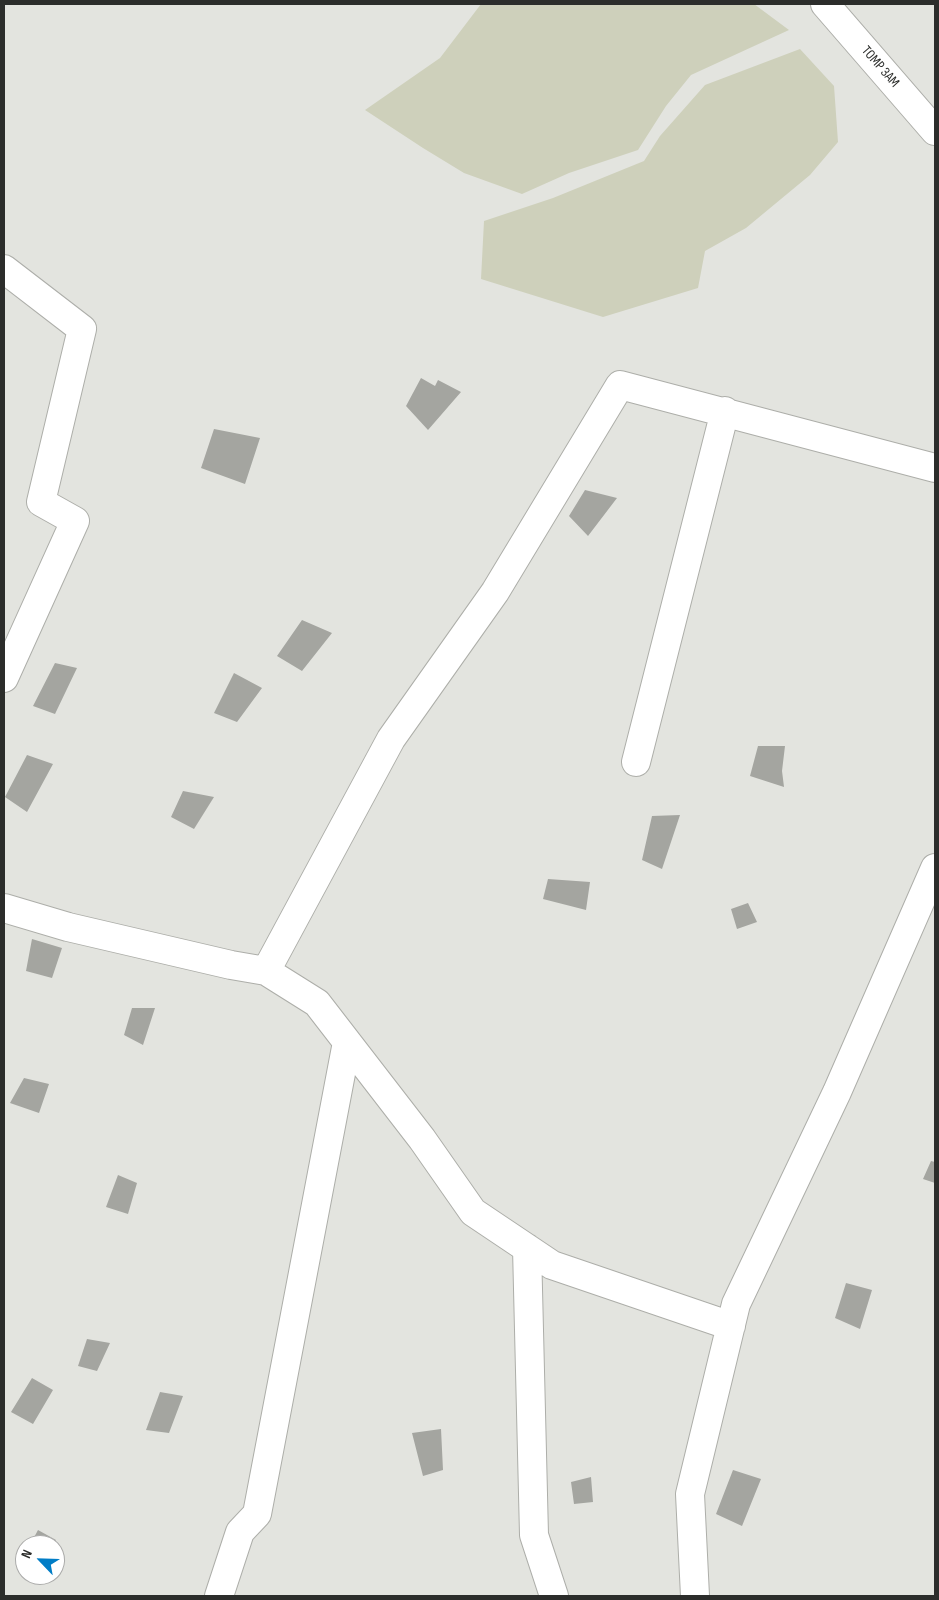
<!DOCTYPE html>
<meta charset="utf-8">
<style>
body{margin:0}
#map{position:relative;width:939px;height:1600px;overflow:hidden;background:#e3e4df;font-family:"Sofia Sans Condensed",sans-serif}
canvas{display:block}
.frame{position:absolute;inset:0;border:5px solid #2c2d2b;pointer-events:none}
.north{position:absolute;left:15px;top:1535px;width:50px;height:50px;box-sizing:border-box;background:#fff;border:1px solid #ababaa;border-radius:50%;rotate:294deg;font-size:14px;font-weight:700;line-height:20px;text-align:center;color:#2c2d2b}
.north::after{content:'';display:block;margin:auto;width:18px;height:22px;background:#017dc6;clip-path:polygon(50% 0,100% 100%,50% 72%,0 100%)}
</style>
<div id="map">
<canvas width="939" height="1600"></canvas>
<div class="frame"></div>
<div class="north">N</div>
</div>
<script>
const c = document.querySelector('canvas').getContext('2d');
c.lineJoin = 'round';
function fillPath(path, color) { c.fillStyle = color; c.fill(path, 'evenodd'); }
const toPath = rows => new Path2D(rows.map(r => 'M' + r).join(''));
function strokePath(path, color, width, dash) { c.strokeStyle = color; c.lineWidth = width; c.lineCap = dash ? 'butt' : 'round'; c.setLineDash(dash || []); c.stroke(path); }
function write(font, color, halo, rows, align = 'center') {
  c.font = font + ' "Sofia Sans Condensed",sans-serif'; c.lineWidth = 5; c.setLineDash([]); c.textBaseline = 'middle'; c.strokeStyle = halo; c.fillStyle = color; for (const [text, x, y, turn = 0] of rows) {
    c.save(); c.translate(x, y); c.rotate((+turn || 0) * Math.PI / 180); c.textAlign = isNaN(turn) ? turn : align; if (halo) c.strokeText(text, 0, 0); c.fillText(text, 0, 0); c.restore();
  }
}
const green = toPath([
 [481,4,754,4,789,30,691,75,666,106,638,150,569,173,522,194,464,173,423,148,365,110,440,58],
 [800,49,834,86,838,142,810,175,746,228,705,251,698,288,603,317,481,279,484,221,553,198,644,161,660,136,705,85]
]);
const building = toPath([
 [421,378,435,386,438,380,461,392,428,430,406,406],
 [214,429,260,438,245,484,201,468],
 [585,490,617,498,588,536,569,516],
 [302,620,332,633,302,671,277,656],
 [55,663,77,668,55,714,33,706],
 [234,673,262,688,237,722,214,713],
 [758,746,785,746,782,771,784,787,750,776],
 [27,755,53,764,27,812,5,797],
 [183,791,214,797,194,829,171,817],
 [680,815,662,869,642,860,652,816],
 [548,879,590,882,586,910,543,899],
 [748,903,757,922,737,929,731,909],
 [32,939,62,948,52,978,26,971],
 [132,1008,155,1008,143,1045,124,1035],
 [24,1078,49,1084,39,1113,10,1103],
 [931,1161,935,1162,935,1183,923,1179],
 [118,1175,137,1183,128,1214,106,1207],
 [846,1283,872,1290,860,1329,835,1318],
 [87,1339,110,1343,97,1371,78,1366],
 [32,1378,53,1390,33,1424,11,1412],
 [160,1392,183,1396,169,1433,146,1430],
 [441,1429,443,1470,423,1476,412,1433],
 [733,1470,761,1479,742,1526,716,1514],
 [591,1477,593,1502,574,1504,571,1482],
 [38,1530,56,1540,53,1545,30,1545]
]);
const minor = toPath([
 [825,4,935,131],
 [4,269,82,329,41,502,75,521,4,678],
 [636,762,725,411],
 [4,908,68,927,231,965,266,971,317,1003,422,1139,473,1212,552,1265,731,1326],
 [266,971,391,739,495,592,620,385,935,468],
 [527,1248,534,1535,554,1596],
 [219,1596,240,1532,257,1514,347,1042],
 [695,1596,690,1494,736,1304,837,1092,935,868]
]);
const streetNames = [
 ["ТОМР ЗАМ",880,67,49]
];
fillPath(green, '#ced0bb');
fillPath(building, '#a4a5a0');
strokePath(minor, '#adaea9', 30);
strokePath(minor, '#fff', 28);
write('14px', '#2c2d2b', '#fff', streetNames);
</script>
